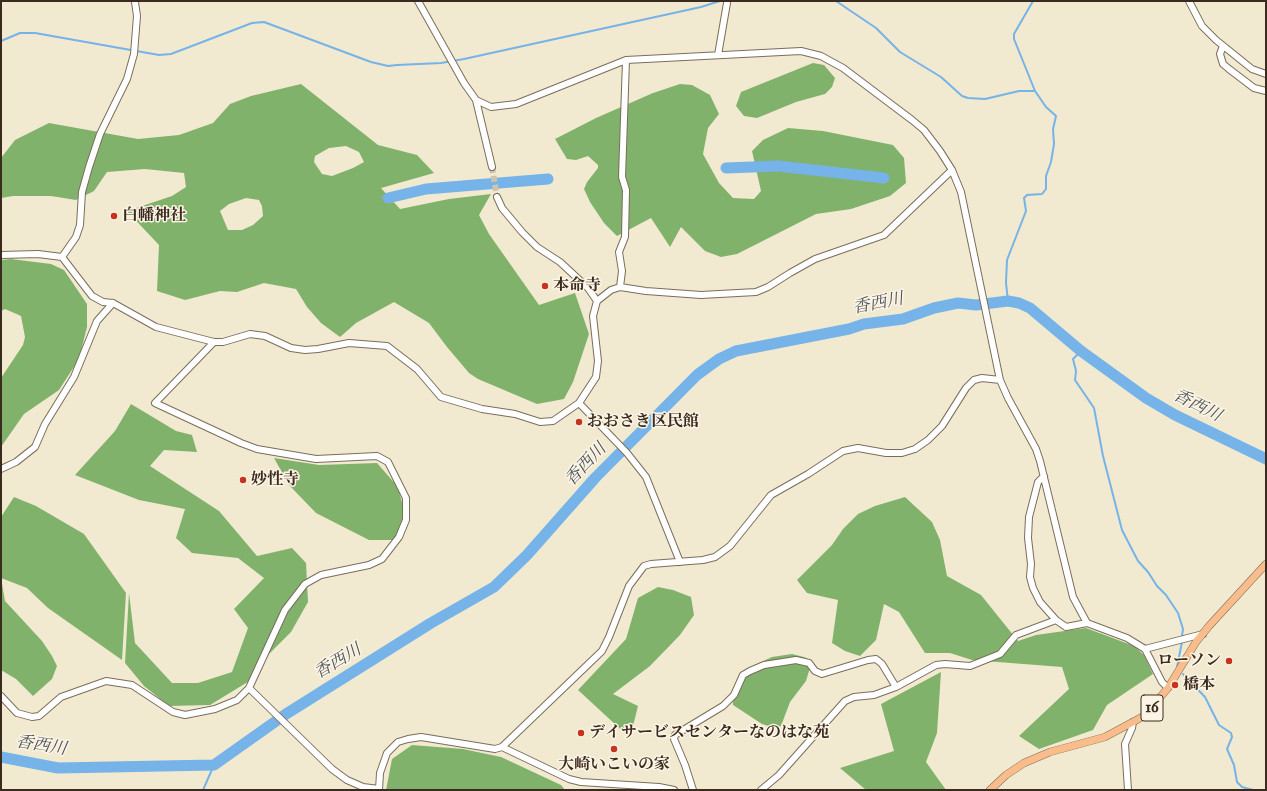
<!DOCTYPE html>
<meta charset="utf-8">
<style>
body{margin:0}
#map{position:relative;width:1267px;height:791px;overflow:hidden;background:#f1ead0;font-family:"IM FELL Great Primer",serif}
canvas{display:block}
.frame{position:absolute;inset:0;border:2px solid #3b2a1e;pointer-events:none}
</style>
<div id="map">
<canvas width="1267" height="791"></canvas>
<div class="frame"></div>
</div>
<script>
const c = document.querySelector('canvas').getContext('2d');
c.lineJoin = 'round';
function fillPath(path, color) { c.fillStyle = color; c.fill(path, 'evenodd'); }
const toPath = rows => new Path2D(rows.map(r => 'M' + r).join(''));
function strokePath(path, color, width, dash) { c.strokeStyle = color; c.lineWidth = width; c.lineCap = dash ? 'butt' : 'round'; c.setLineDash(dash || []); c.stroke(path); }
function write(font, color, halo, rows, align = 'center') {
  c.font = font + ' "IM FELL Great Primer","Noto Serif JP",serif'; c.lineWidth = 3; c.setLineDash([]); c.textBaseline = 'middle'; c.strokeStyle = halo; c.fillStyle = color; for (const [text, x, y, turn = 0] of rows) {
    c.save(); c.translate(x, y); c.rotate((+turn || 0) * Math.PI / 180); c.textAlign = isNaN(turn) ? turn : align; if (halo) c.strokeText(text, 0, 0); c.fillText(text, 0, 0); c.restore();
  }
}
const forest = toPath([
 [813,63,824,65,835,78,832,87,825,94,796,102,757,118,744,116,736,106,741,92],
 [301,84,378,145,417,155,434,173,381,188,400,209,449,199,491,194,479,215,489,234,539,305,575,293,589,334,573,382,564,399,537,404,478,379,469,373,447,347,429,323,394,302,356,323,340,337,321,323,307,307,296,289,264,283,237,292,220,291,185,300,157,291,159,245,127,211,172,196,186,187,184,173,145,169,107,172,94,191,76,200,51,196,13,196,1,198,1,158,15,140,49,123,138,139,179,135,213,123,230,104,251,96],
 [346,146,359,152,364,162,353,168,332,176,322,174,314,162,315,156,329,148],
 [246,198,259,200,262,206,263,216,253,225,242,230,228,230,220,211,229,204],
 [680,84,692,85,710,95,719,114,708,128,703,154,719,183,733,198,754,199,761,191,752,151,763,140,788,128,823,131,893,145,904,158,906,183,890,196,851,209,816,214,737,254,721,257,705,251,681,227,670,247,651,218,617,236,604,223,590,202,584,189,587,182,598,168,598,165,588,156,576,160,567,159,555,139,596,118,653,93],
 [11,259,51,264,64,270,87,304,87,327,79,359,59,390,24,414,1,447,1,378,23,345,25,337,21,316,5,309,1,311,1,260],
 [131,404,176,431,192,435,197,452,164,450,150,466,219,511,257,556,292,548,306,563,308,602,291,632,265,658,251,680,210,705,169,706,144,686,125,663,129,593,135,643,172,683,198,683,232,672,248,628,234,609,264,578,238,558,192,553,176,538,185,509,139,500,75,475,115,431],
 [274,458,319,465,377,463,398,487,406,518,395,540,369,540,316,513,289,485],
 [14,497,36,506,84,534,126,593,122,660,48,608,27,588,1,578,5,601,42,641,52,656,57,666,52,679,33,696,16,679,1,670,1,517],
 [905,497,932,522,940,540,947,576,981,595,1018,641,1036,635,1086,628,1134,646,1144,655,1153,674,1107,705,1093,730,1039,749,1019,736,1069,689,1062,667,972,660,950,653,925,653,899,612,884,604,876,640,860,656,845,651,832,643,838,600,807,593,797,580,832,545,843,529,858,514,875,506],
 [658,587,673,590,691,597,694,615,680,635,650,666,613,694,638,706,630,738,578,690,626,639,638,598],
 [792,654,804,657,812,661,806,681,790,702,781,726,775,728,762,724,733,705,732,691,748,668,772,657],
 [941,672,937,733,926,762,946,790,866,790,840,768,894,751,881,704],
 [412,745,463,749,501,757,561,785,565,790,386,790,392,759]
]);
const stream = toPath([
 [836,1,876,28,900,52,941,77,962,96,968,98,985,99,1019,91,1035,91],
 [1,41,20,33,35,33,159,55,171,54,252,23,264,22,371,62,388,66,397,65,441,63,464,59,701,7,720,1],
 [1008,301,1006,283,1007,260,1026,211,1024,198,1027,195,1042,194,1046,189,1046,176,1051,162,1054,144,1053,129,1056,116,1046,107,1035,91,1014,39,1014,34,1033,1],
 [1081,351,1073,359,1076,371,1075,380,1094,408,1103,456,1122,530,1138,561,1148,572,1157,586,1166,595,1178,613,1183,629,1182,636],
 [1177,667,1182,642],
 [1183,674,1205,697,1219,725,1231,733,1232,737,1227,749,1234,765,1237,782,1242,787,1253,790],
 [203,790,214,765]
]);
const river = toPath([
 [726,168,778,166,884,178],
 [388,198,426,189,548,179],
 [1,757,58,768,214,765,286,714,431,623,494,587,527,555,595,478,697,375,719,359,736,351,849,329,864,324,903,319,934,308,958,303,976,305,1008,301,1019,303,1030,308,1081,351,1146,398,1175,415,1266,459]
]);
const minorTunnel = toPath([
 [492,167,497,197]
]);
const minor = toPath([
 [418,1,464,83,476,100,492,167],
 [1189,1,1202,26,1216,40,1252,69,1266,74],
 [1223,46,1220,54,1223,64,1229,69,1254,88,1266,91],
 [718,55,727,3],
 [476,100,491,107,516,104,626,60,801,51,821,56,843,68,912,120,924,130,940,151,952,170,961,192,1000,380,1008,398,1036,449,1040,461,1073,597,1087,623,1127,638,1145,649,1162,682,1168,688],
 [497,197,502,208,522,232,537,247,560,262,588,288,597,301],
 [1,255,38,254,62,257,92,296,103,302,113,303,156,327,214,342,223,342,250,334,265,336,291,348,305,350,318,349,349,343,387,346,417,369,441,397,482,409,515,414,540,422,553,421,579,403,596,377,598,361,593,316,597,301,611,290,620,287,646,291,701,295,756,292,768,287,790,273,815,259,884,235,952,170],
 [62,257,76,237,80,225,82,192,89,167,100,134,127,79,134,54,137,16,135,2],
 [620,287,622,271,619,252,625,237,626,190,622,177,626,60],
 [579,403,627,453,646,477,680,562],
 [1,469,16,462,35,447,45,424,74,377,97,321,113,303],
 [1044,476,1038,482,1029,517,1028,538,1031,564,1030,577,1033,588,1040,602,1056,620,1066,627,1087,623],
 [1145,649,1203,634],
 [249,688,332,769,347,780,363,787,379,789],
 [1,696,17,713,32,717,39,716,61,697,106,681,132,685,173,712,185,715,215,709,237,700,249,688,285,610,305,584,321,575,369,565,382,559,399,537,406,520,406,498,388,462,377,456,316,459,257,449,241,443,155,403,214,342],
 [502,747,569,779,581,782,659,787,674,790],
 [379,790,380,773,387,753,398,742,408,739,421,737,495,749,502,747,602,651,609,637,629,586,644,566,651,564,703,560,715,557,730,546,771,495,808,474,843,451,858,448,886,453,902,453,915,449,928,440,942,426,966,388,974,380,982,378,1000,380],
 [693,790,685,765,674,739,675,735,723,706,734,695,743,675,750,671,764,665,796,660,809,663,815,671,822,674,868,660,876,659,882,664,896,687],
 [761,790,779,775,845,701,854,697,874,695,896,687,936,665,945,664,970,666,1000,654,1016,635,1056,620],
 [1128,790,1125,744,1132,728,1133,722]
]);
const major = toPath([
 [990,790,1006,775,1024,763,1050,752,1105,737,1144,716,1168,688,1196,642,1209,626,1266,564]
]);
const markers = [
 [114,216,4,"#c8321e"],
 [545,286,4,"#c8321e"],
 [579,422,4,"#c8321e"],
 [243,480,4,"#c8321e"],
 [1229,661,4,"#c8321e"],
 [1175,685,4,"#c8321e"],
 [581,733,4,"#c8321e"],
 [614,749,4,"#c8321e"]
];
const shields = [
 [1152,708,22]
];
const shieldNames = [
 ["16",1152,708]
];
const poiNames = [
 ["白幡神社",122,216],
 ["本命寺",553,286],
 ["おおさき区民館",587,422],
 ["妙性寺",251,480],
 ["ローソン",1221,661,"right"],
 ["橋本",1183,685],
 ["デイサービスセンターなのはな苑",589,733],
 ["大崎いこいの家",614,765,"center"]
];
const waterNames = [
 ["香西川",878,304,-11],
 ["香西川",1197,406,27],
 ["香西川",586,465,-47],
 ["香西川",338,662,-31],
 ["香西川",41,746,9]
];
fillPath(forest, '#81b26c');
strokePath(stream, '#75b3e8', 2);
strokePath(river, '#75b3e8', 11);
strokePath(minorTunnel, '#cdc4ac', 6, [6, 3]);
strokePath(minor, '#7b6d5c', 8);
strokePath(major, '#7b6d5c', 8);
strokePath(minor, '#fff', 6);
strokePath(major, '#f9bc8a', 7);
for (const [x, y, r, color] of markers) { const dot = new Path2D(); dot.arc(x, y, r, 0, 2 * Math.PI); c.fillStyle = color; c.fill(dot); strokePath(dot, '#fcf5e5', 1.5); }
for (const [x, y, w] of shields) { const box = new Path2D(); box.roundRect(x - w / 2, y - 13, w, 26, 3); c.fillStyle = '#fcf5e5'; c.fill(box); strokePath(box, '#3b2a1e', 1); }
write('bold 15px', '#3b2a1e', null, shieldNames);
write('bold 16px', '#3b2a1e', '#fcf5e5', poiNames, 'left');
write('italic 17px', '#4c535b', '#fcf5e5', waterNames);
</script>
